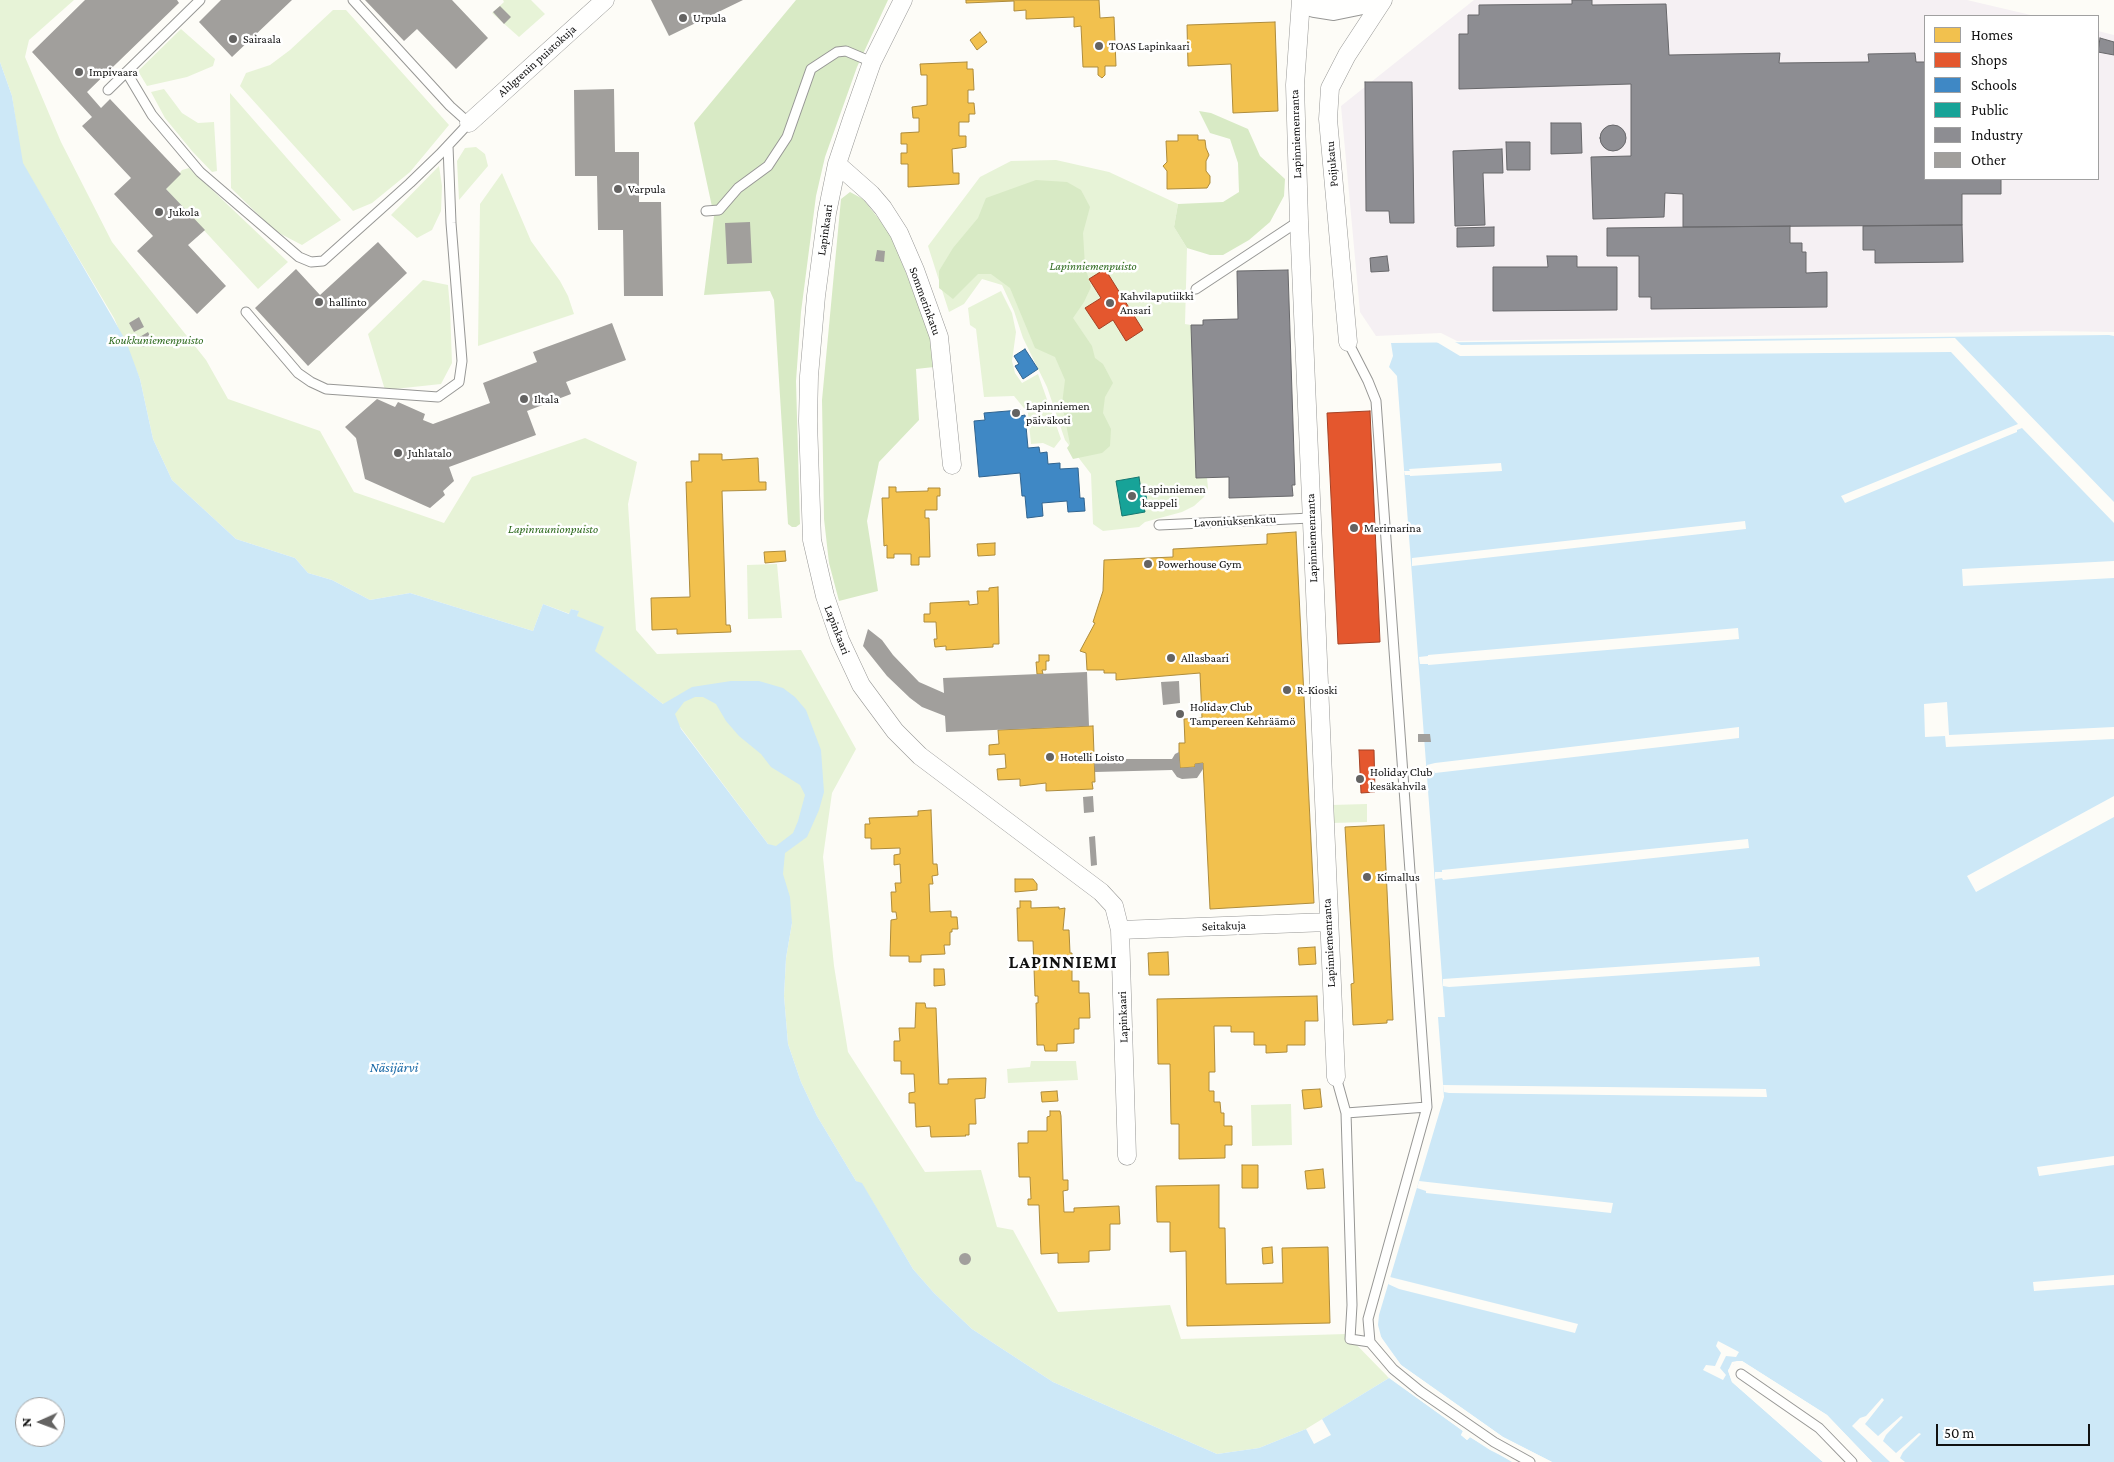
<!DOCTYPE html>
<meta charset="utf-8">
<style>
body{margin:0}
#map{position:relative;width:2114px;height:1462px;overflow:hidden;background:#fdfcf7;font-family:"Crimson Pro",serif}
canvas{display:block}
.legend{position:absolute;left:1924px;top:15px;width:175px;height:165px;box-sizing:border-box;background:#fff;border:1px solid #a0a0a0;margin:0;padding:6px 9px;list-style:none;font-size:15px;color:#111}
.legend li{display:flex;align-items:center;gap:10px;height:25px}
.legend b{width:25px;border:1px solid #a0a0a0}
.north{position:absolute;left:15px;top:1397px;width:50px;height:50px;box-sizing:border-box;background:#fff;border:1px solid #a0a0a0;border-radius:50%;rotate:268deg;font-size:14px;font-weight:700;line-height:20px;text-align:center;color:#111}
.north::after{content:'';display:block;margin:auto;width:18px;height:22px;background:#646362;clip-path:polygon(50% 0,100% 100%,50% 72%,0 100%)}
.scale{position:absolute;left:1936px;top:1424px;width:154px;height:22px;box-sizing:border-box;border:2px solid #111;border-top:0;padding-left:6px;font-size:15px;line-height:18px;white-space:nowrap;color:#111;-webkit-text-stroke:4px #fff;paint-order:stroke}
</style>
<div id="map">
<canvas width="2114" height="1462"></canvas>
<ul class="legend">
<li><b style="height:14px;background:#f2c14e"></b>Homes</li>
<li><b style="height:14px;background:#e4572e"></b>Shops</li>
<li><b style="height:14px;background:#3f88c5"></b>Schools</li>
<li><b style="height:14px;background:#17a398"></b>Public</li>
<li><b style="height:14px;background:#8d8d92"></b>Industry</li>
<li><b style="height:14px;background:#a19f9c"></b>Other</li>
</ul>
<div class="north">N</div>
<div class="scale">50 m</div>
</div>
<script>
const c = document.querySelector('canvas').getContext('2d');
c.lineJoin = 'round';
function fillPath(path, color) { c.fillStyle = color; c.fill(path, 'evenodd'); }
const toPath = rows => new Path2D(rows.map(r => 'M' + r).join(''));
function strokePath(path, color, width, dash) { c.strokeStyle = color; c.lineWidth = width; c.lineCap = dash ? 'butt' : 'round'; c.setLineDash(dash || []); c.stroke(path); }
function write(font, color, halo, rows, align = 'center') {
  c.font = font + ' "Crimson Pro",serif'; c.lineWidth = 5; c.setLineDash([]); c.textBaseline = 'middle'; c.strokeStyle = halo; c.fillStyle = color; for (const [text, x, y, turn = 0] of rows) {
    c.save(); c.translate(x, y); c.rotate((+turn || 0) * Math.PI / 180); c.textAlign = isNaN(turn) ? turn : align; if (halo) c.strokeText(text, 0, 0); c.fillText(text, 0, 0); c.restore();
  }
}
const industrial = toPath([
 [1474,0,1967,0,2035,16,1925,16,1925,179,2098,179,2098,31,2114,35,2114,332,2049,331,1457,341,1441,333,1376,336,1360,312,1341,106]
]);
const green = toPath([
 [0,0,74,0,29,40,25,57,61,142,112,242,206,360,228,399,320,431,354,492,444,523,472,477,585,438,637,462,628,504,636,630,657,654,801,650,856,749,832,793,823,857,834,966,848,1052,925,1172,981,1170,997,1227,1013,1230,1058,1312,1170,1305,1181,1339,1346,1334,1389,1378,1306,1429,1259,1448,1217,1454,1053,1382,972,1329,934,1293,913,1269,862,1184,856,1181,817,1116,801,1082,788,1044,784,996,786,958,792,923,768,844,663,704,594,651,577,616,578,611,571,609,570,614,543,604,533,631,410,593,370,600,332,580,308,573,295,558,236,539,172,480,153,439,140,379,114,318,22,163,12,96,0,62],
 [503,0,531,0,545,14,519,37,492,13,504,2],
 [333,10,346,10,449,125,410,172,372,203,353,211,240,86,246,73,270,65,290,50],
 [181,29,215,59,213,66,187,77,147,86,138,71],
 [164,89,182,113,198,123,214,122,217,171,212,172,192,151,165,118,151,92],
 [230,93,341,220,302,245,275,231,231,188],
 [476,147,485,154,488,166,459,200,457,161,465,148],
 [1056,160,1109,172,1178,204,1174,227,1187,248,1185,324,1191,325,1196,478,1207,478,1208,488,1204,497,1194,506,1182,512,1145,522,1139,527,1103,531,1093,524,1091,474,1065,440,1047,387,1023,338,1014,311,1002,285,982,279,964,304,949,312,928,246,980,177,1011,161],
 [439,166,442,186,441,211,432,230,417,238,391,215],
 [189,168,288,262,258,289,166,189,182,170],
 [502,173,531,241,560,281,568,296,574,314,478,346,480,204],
 [423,280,448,285,450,308,452,363,441,384,385,390,368,334],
 [1001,291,1012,313,1016,332,1012,361,1015,373,1022,383,1038,374,1061,439,1054,448,1043,443,1031,444,1028,413,1014,396,984,397,976,329,970,325,968,308],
 [777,564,782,618,748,619,747,565],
 [1367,804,1367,822,1332,823,1331,805],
 [1031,1061,1076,1061,1078,1080,1008,1083,1007,1069,1030,1067],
 [1291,1104,1292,1145,1252,1146,1251,1105]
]);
const forest = toPath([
 [796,0,888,0,857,67,825,157,816,196,801,312,796,381,800,524,796,527,792,527,788,524,774,300,770,291,704,295,714,216,694,123],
 [1199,111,1211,113,1248,129,1260,156,1285,179,1284,196,1270,222,1249,240,1223,255,1210,255,1187,248,1174,227,1178,204,1223,202,1239,192,1238,163,1230,139,1210,133],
 [1036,180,1067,182,1081,190,1090,207,1083,233,1085,266,1091,287,1084,302,1073,318,1092,346,1095,358,1103,364,1113,383,1105,397,1103,413,1111,429,1110,446,1102,453,1073,459,1067,448,1070,444,1062,404,1065,380,1055,357,1035,348,1010,288,991,274,978,274,953,299,939,288,939,271,953,248,978,218,986,198],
 [850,192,863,199,890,233,930,333,934,367,916,369,919,420,879,462,867,521,878,591,839,601,829,563,824,519,822,400,841,199]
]);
const water = toPath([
 [0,62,12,96,23,163,126,341,140,379,153,439,172,480,236,539,295,558,308,573,332,580,370,600,410,593,533,631,543,604,569,614,571,609,579,611,577,616,604,627,595,651,663,704,692,687,731,681,759,681,783,688,795,697,806,710,821,750,824,792,819,810,807,837,785,853,783,874,790,897,792,923,786,958,784,996,788,1044,801,1082,817,1116,856,1181,862,1183,913,1269,934,1293,972,1329,1053,1382,1217,1454,1259,1448,1306,1429,1314,1444,1331,1435,1322,1419,1389,1378,1463,1431,1461,1435,1467,1440,1470,1437,1512,1462,0,1462],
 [695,697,703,697,716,704,726,721,739,736,761,754,771,767,800,785,805,795,798,821,793,833,776,846,768,844,681,729,675,714,684,702],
 [25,1407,55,1407,55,1437,25,1437],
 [2109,335,2114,336,2114,1462,1872,1462,1827,1415,1742,1361,1737,1361,1728,1370,1732,1382,1823,1462,1552,1462,1503,1437,1401,1365,1382,1340,1378,1325,1379,1315,1444,1097,1438,1017,1445,1017,1397,376,1389,367,1393,356,1391,343]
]);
const pier = toPath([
 [1955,338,2114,502,2114,523,2022,428,2017,430,2017,432,1845,503,1841,496,2018,424,1951,352,1460,356,1435,341,1453,341,1461,345],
 [1501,463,1502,471,1410,476,1410,475,1405,475,1404,471,1410,471,1409,469],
 [1745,521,1746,529,1412,566,1412,558],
 [2114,561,2114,578,1963,586,1962,569],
 [1738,628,1739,639,1428,665,1428,664,1420,664,1419,657,1428,656,1428,655],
 [1947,702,1949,735,2114,727,2114,739,1946,747,1945,736,1925,737,1924,704],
 [1739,727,1739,738,1435,773,1434,771,1428,771,1427,765,1435,763],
 [2114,796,2114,817,1976,892,1967,876],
 [1748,839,1749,848,1443,880,1442,878,1435,879,1435,872,1442,872,1442,870],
 [1759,957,1760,966,1449,987,1443,986,1443,979],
 [1443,1085,1766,1089,1767,1097,1449,1093,1444,1092],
 [2114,1156,2114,1165,2039,1176,2037,1167],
 [1419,1181,1613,1203,1611,1213,1426,1193,1426,1191,1417,1188],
 [2114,1275,2114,1285,2034,1291,2033,1282],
 [1390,1277,1578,1324,1575,1333,1399,1289,1388,1284],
 [1379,1334,1401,1365,1503,1437,1552,1462,1541,1460,1501,1439,1399,1367,1380,1341,1377,1336],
 [1718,1341,1739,1352,1736,1357,1726,1356,1720,1368,1726,1375,1723,1380,1703,1370,1706,1365,1715,1366,1721,1353,1716,1346],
 [1737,1361,1742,1361,1827,1415,1872,1462,1868,1462,1826,1417,1741,1363,1734,1364,1730,1371,1733,1380,1825,1462,1823,1462,1732,1382,1728,1371,1732,1362],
 [1387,1376,1390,1376,1465,1429,1464,1434,1467,1436,1471,1434,1514,1462,1490,1450,1470,1437,1467,1440,1461,1435,1463,1431],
 [1882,1398,1884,1400,1865,1424,1878,1436,1901,1416,1903,1417,1886,1435,1883,1441,1896,1453,1919,1433,1921,1434,1903,1452,1900,1458,1905,1462,1890,1462,1852,1426,1860,1418,1866,1416]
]);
const homes = toPath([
 [966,0,1099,0,1100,18,1114,17,1116,66,1105,66,1105,75,1102,78,1098,75,1098,67,1083,67,1081,26,1074,27,1074,17,1026,19,1026,10,1014,11,1014,1,966,3,966,0],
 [1275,22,1278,111,1233,113,1231,64,1188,66,1187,25,1275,22],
 [980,32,987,42,977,50,970,40,980,32],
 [967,62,967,69,973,69,974,90,968,90,968,103,974,103,975,114,969,114,969,122,959,122,959,136,966,136,966,147,952,149,953,173,959,173,959,184,908,187,908,164,901,164,901,153,907,153,907,144,901,144,901,133,919,132,919,118,913,118,912,107,927,105,927,75,921,75,920,64,967,62],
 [1178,135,1198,135,1198,140,1205,140,1206,148,1209,155,1206,161,1206,171,1210,176,1210,183,1207,188,1167,189,1167,171,1163,166,1167,162,1166,141,1178,141,1178,135],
 [699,454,722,454,722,460,758,458,759,482,766,482,766,490,722,491,726,625,730,625,731,632,677,634,677,629,652,630,651,598,690,597,686,482,692,482,691,461,699,461,699,454],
 [889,487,896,487,896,492,928,491,928,488,940,488,940,496,937,496,937,510,925,510,925,518,929,518,930,557,919,557,919,565,911,565,911,554,894,554,894,558,887,558,887,545,884,546,882,498,889,498,889,487],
 [1296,532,1314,903,1210,909,1203,763,1195,764,1195,767,1180,768,1179,752,1179,743,1185,743,1184,719,1202,718,1200,673,1116,680,1116,673,1104,673,1104,670,1087,670,1086,653,1080,651,1095,623,1093,622,1103,591,1104,560,1173,557,1173,549,1267,544,1267,534,1296,532],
 [995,543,995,555,978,556,977,544,995,543],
 [785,551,786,561,765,563,764,552,785,551],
 [998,587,999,644,993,644,993,647,946,650,946,646,935,647,934,639,937,639,936,622,924,622,924,614,930,614,930,603,969,601,969,605,978,604,977,591,989,591,989,588,998,587],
 [1039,655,1049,655,1049,661,1046,661,1046,670,1042,670,1043,674,1037,674,1036,662,1039,662,1039,655],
 [1093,726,1095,782,1092,782,1093,789,1046,791,1046,783,1020,786,1020,779,998,780,997,769,1006,768,1005,754,989,755,989,745,999,744,998,730,1093,726],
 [931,810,933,864,937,864,938,875,932,876,933,884,929,884,930,912,951,911,951,917,957,917,958,929,952,929,952,932,950,932,950,945,944,945,945,954,921,955,921,962,909,962,909,956,890,956,891,920,897,919,896,912,892,912,891,892,896,892,895,883,901,883,900,864,894,865,894,855,900,854,900,848,871,849,871,838,865,838,865,824,870,824,869,818,918,816,918,811,931,810],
 [1384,825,1393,1020,1387,1020,1387,1023,1353,1025,1351,984,1354,983,1345,827,1384,825],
 [1015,879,1033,879,1037,884,1037,890,1015,892,1015,879],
 [1020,901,1031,901,1031,908,1059,907,1059,909,1065,908,1063,930,1069,930,1070,953,1072,953,1072,981,1079,981,1079,993,1089,993,1090,1018,1079,1018,1079,1029,1074,1029,1074,1043,1057,1044,1057,1051,1045,1051,1044,1045,1037,1045,1036,1003,1038,1003,1038,996,1035,996,1033,941,1018,941,1017,908,1020,908,1020,901],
 [1315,947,1316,964,1299,965,1298,948,1315,947],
 [1168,952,1169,975,1149,975,1148,953,1168,952],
 [934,969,944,969,945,985,934,986,934,969],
 [1317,996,1318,1021,1305,1021,1305,1045,1287,1045,1287,1052,1266,1053,1266,1045,1254,1045,1254,1032,1231,1032,1231,1026,1214,1026,1215,1072,1209,1072,1209,1091,1214,1091,1214,1102,1220,1102,1221,1113,1224,1113,1224,1126,1232,1126,1232,1145,1225,1145,1225,1158,1179,1159,1179,1124,1171,1124,1170,1064,1158,1064,1157,999,1317,996],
 [916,1003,925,1003,926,1008,936,1008,939,1084,948,1084,948,1079,986,1078,985,1098,975,1099,976,1124,969,1124,969,1135,965,1135,966,1136,931,1137,930,1126,916,1127,915,1103,909,1103,909,1093,915,1092,914,1074,901,1074,901,1061,894,1061,894,1041,900,1041,899,1028,915,1028,916,1003],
 [1320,1089,1322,1107,1304,1109,1302,1090,1320,1089],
 [1057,1091,1058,1101,1042,1102,1041,1092,1057,1091],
 [1050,1111,1060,1111,1061,1116,1063,1180,1068,1180,1068,1190,1063,1191,1064,1212,1074,1212,1074,1208,1119,1206,1120,1224,1110,1224,1110,1250,1089,1251,1089,1262,1058,1263,1058,1253,1041,1254,1039,1205,1028,1205,1028,1199,1031,1199,1030,1177,1019,1177,1018,1143,1028,1143,1028,1131,1047,1131,1047,1117,1050,1116,1050,1111],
 [1242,1165,1258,1165,1258,1188,1242,1188,1242,1165],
 [1323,1169,1325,1188,1307,1189,1305,1171,1323,1169],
 [1219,1185,1219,1228,1225,1228,1226,1284,1283,1283,1282,1248,1328,1247,1330,1323,1187,1326,1186,1251,1170,1252,1170,1222,1157,1222,1156,1186,1219,1185],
 [1272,1247,1273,1263,1263,1264,1262,1248,1272,1247]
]);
const shops = toPath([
 [1105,269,1143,330,1126,341,1113,320,1099,329,1085,308,1101,298,1089,279,1105,269],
 [1370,411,1380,642,1338,644,1327,413,1370,411],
 [1359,750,1374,750,1375,792,1361,793,1359,750]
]);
const schools = toPath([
 [1025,349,1038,369,1023,379,1015,366,1019,364,1014,356,1025,349],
 [1020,410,1020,416,1025,415,1028,448,1039,447,1040,453,1047,452,1048,464,1060,463,1060,469,1078,468,1080,498,1084,498,1085,511,1068,512,1067,501,1042,503,1043,516,1027,518,1025,496,1022,496,1020,473,979,477,974,421,985,420,984,413,1020,410]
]);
const public = toPath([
 [1139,477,1141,490,1145,490,1147,501,1143,502,1145,512,1122,516,1116,481,1139,477]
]);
const industry = toPath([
 [1572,0,1592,0,1592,5,1666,4,1669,55,1780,53,1779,63,1869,62,1868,54,1915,53,1916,62,1925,62,1925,179,2001,179,2001,194,1962,194,1962,225,1683,227,1683,194,1665,193,1664,217,1593,219,1591,157,1631,156,1631,84,1459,89,1459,34,1468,34,1468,15,1479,15,1479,5,1572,4,1572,0],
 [2100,38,2114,42,2114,55,2098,52,2100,38],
 [1365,82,1412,82,1414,223,1390,223,1389,211,1366,211,1365,82],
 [1551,123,1581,123,1582,153,1551,154,1551,123],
 '1600 138a13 13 0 1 1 26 0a13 13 0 1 1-26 0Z',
 [1506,142,1530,142,1530,170,1507,170,1506,142],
 [1502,149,1503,173,1483,173,1485,225,1455,226,1453,151,1502,149],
 [1962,225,1963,262,1875,263,1875,250,1863,250,1863,226,1962,225],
 [1790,226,1790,243,1802,243,1802,252,1806,252,1806,273,1827,272,1827,307,1651,309,1651,297,1639,297,1639,256,1607,256,1607,228,1790,226],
 [1494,227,1494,246,1457,247,1457,228,1494,227],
 [1387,256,1389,271,1371,272,1370,258,1387,256],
 [1547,256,1577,256,1577,267,1617,267,1617,310,1493,311,1493,267,1548,267,1547,256],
 [1288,270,1295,485,1292,485,1293,496,1229,498,1229,477,1196,478,1191,325,1203,325,1203,320,1238,319,1237,271,1288,270]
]);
const building = toPath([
 [85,0,177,0,179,3,87,92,101,108,110,99,181,174,166,189,205,230,188,245,226,286,197,314,137,251,153,236,114,194,131,178,82,126,92,117,32,52],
 [221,0,292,0,232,57,199,22],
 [365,0,452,0,488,38,456,69,417,29,404,41],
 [651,0,743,0,669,36],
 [500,6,511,17,504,24,493,12],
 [614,89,615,152,639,152,639,202,661,202,663,296,624,296,623,230,598,230,597,176,575,176,574,90],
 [750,222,752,263,727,264,725,223],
 [378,242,407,273,308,366,255,308,296,269,320,295],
 [877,250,885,251,884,262,875,261],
 [139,317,144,327,134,332,129,323],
 [612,323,626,360,566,382,571,394,527,411,536,435,449,467,454,481,443,491,445,495,430,508,365,479,356,438,345,427,377,399,395,407,398,402,425,414,423,420,433,424,490,403,483,383,537,362,533,352],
 [148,332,153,342,143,347,138,338],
 [868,629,882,640,893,655,919,682,944,693,943,678,1087,672,1089,726,946,732,945,716,922,707,910,698,887,676,863,646],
 [1179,681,1180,703,1163,705,1161,682],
 [1418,734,1430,734,1431,742,1418,742],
 [1179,752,1180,768,1195,767,1195,764,1203,763,1203,769,1197,778,1182,779,1177,777,1172,770,1095,772,1094,759,1172,759,1175,754],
 [1093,796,1094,812,1084,813,1083,797],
 [1095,836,1097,865,1091,866,1089,837],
 '959 1259a6 6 0 1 1 12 0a6 6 0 1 1-12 0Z'
]);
const service = toPath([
 [127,73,152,115,200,172,299,257,311,262,323,261,410,183,440,154,469,123,450,106,353,0],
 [108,90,200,0],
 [706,211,719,210,738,188,768,166,787,137,811,69,837,52,846,51,872,62],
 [1196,289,1299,221],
 [246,312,298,373,311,382,326,389,438,397,459,382,462,361,451,223,448,146],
 [1348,342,1368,381,1376,401,1427,1107,1368,1319,1370,1342,1393,1369,1420,1391,1494,1442,1530,1462],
 [1159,525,1311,518],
 [1336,1077,1346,1113,1352,1305,1350,1339,1370,1342],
 [1346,1113,1427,1107],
 [1741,1374,1819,1428,1852,1462]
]);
const minor = toPath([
 [903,0,872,62,852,119,837,164,827,213,816,296,809,376,808,421,812,540,825,596,840,640,861,685,895,731,920,756,1101,892,1114,906,1120,930,1127,1156],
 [1301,0,1295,85,1299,221,1336,1077],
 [469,123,605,0],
 [837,164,871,194,883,208,899,233,915,270,939,337,952,465],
 [1348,342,1328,119,1330,88,1347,55,1383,0],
 [1120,930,1328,922]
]);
const tertiary = toPath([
 [1307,0,1314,6,1333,9,1377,0]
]);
const markers = [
 [683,18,5,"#646362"],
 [233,39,5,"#646362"],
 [1099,46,5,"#646362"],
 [79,72,5,"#646362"],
 [618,189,5,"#646362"],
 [159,212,5,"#646362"],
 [319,302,5,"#646362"],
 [1110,303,5,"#646362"],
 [524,399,5,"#646362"],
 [1016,413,5,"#646362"],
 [398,453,5,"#646362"],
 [1132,496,5,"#646362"],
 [1354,528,5,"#646362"],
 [1148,564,5,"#646362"],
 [1171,658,5,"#646362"],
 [1287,690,5,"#646362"],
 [1180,714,5,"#646362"],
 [1050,757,5,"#646362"],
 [1360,779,5,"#646362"],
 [1367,877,5,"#646362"]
];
const poiNames = [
 ["Urpula",693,18],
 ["Sairaala",243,39],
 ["TOAS Lapinkaari",1109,46],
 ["Impivaara",89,72],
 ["Varpula",628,189],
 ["Jukola",169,212],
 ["Kahvilaputiikki",1120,296],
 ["Ansari",1120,310],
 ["hallinto",329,302],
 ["Iltala",534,399],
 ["Lapinniemen",1026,406],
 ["päiväkoti",1026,420],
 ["Juhlatalo",408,453],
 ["Lapinniemen",1142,489],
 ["kappeli",1142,503],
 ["Merimarina",1364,528],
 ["Powerhouse Gym",1158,564],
 ["Allasbaari",1181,658],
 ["R-Kioski",1297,690],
 ["Holiday Club",1190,707],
 ["Tampereen Kehräämö",1190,721],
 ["Hotelli Loisto",1060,757],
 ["Holiday Club",1370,772],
 ["kesäkahvila",1370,786],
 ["Kimallus",1377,877]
];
const streetNames = [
 ["Ahlgrenin puistokuja",537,61,-42],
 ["Lapinniemenranta",1296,134,-92],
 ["Poijukatu",1332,164,-95],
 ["Lapinkaari",825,230,-82],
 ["Sommerinkatu",925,301,70],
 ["Lavoniuksenkatu",1235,521,-3],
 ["Lapinniemenranta",1312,538,-92],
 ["Lapinkaari",837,630,69],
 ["Seitakuja",1224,926,-2],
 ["Lapinniemenranta",1329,943,-93],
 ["Lapinkaari",1123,1017,-92]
];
const parkNames = [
 ["Lapinniemenpuisto",1093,266],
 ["Koukkuniemenpuisto",156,340],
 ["Lapinraunionpuisto",553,529]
];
const waterNames = [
 ["Näsijärvi",394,1068]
];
const districtNames = [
 ["LAPINNIEMI",1063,962]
];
fillPath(industrial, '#f5f0f3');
fillPath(green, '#e7f3d7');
fillPath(forest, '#d8eac5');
fillPath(water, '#cde8f7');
fillPath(pier, '#fdfcf7');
fillPath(homes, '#f2c14e');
strokePath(homes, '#ae8c3c', 1);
fillPath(shops, '#e4572e');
strokePath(shops, '#a54225', 1);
fillPath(schools, '#3f88c5');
strokePath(schools, '#31648f', 1);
fillPath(public, '#17a398');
strokePath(public, '#157770', 1);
fillPath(industry, '#8d8d92');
strokePath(industry, '#68686b', 1);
fillPath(building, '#a19f9c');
strokePath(service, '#979795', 11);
strokePath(minor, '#979795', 19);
strokePath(tertiary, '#979795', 24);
strokePath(service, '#fffffe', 9);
strokePath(minor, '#fffffe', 18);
strokePath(tertiary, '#fffffe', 22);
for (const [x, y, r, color] of markers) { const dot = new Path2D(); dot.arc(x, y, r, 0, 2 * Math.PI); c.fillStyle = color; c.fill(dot); strokePath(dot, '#fff', 2); }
write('12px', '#111', '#fff', poiNames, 'left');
write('12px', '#111', '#fff', streetNames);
write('italic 12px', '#2f6b1f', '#fff', parkNames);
write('italic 14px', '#1768a6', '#fff', waterNames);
c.letterSpacing = '1px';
write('bold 18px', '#111', '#fff', districtNames);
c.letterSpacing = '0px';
</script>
